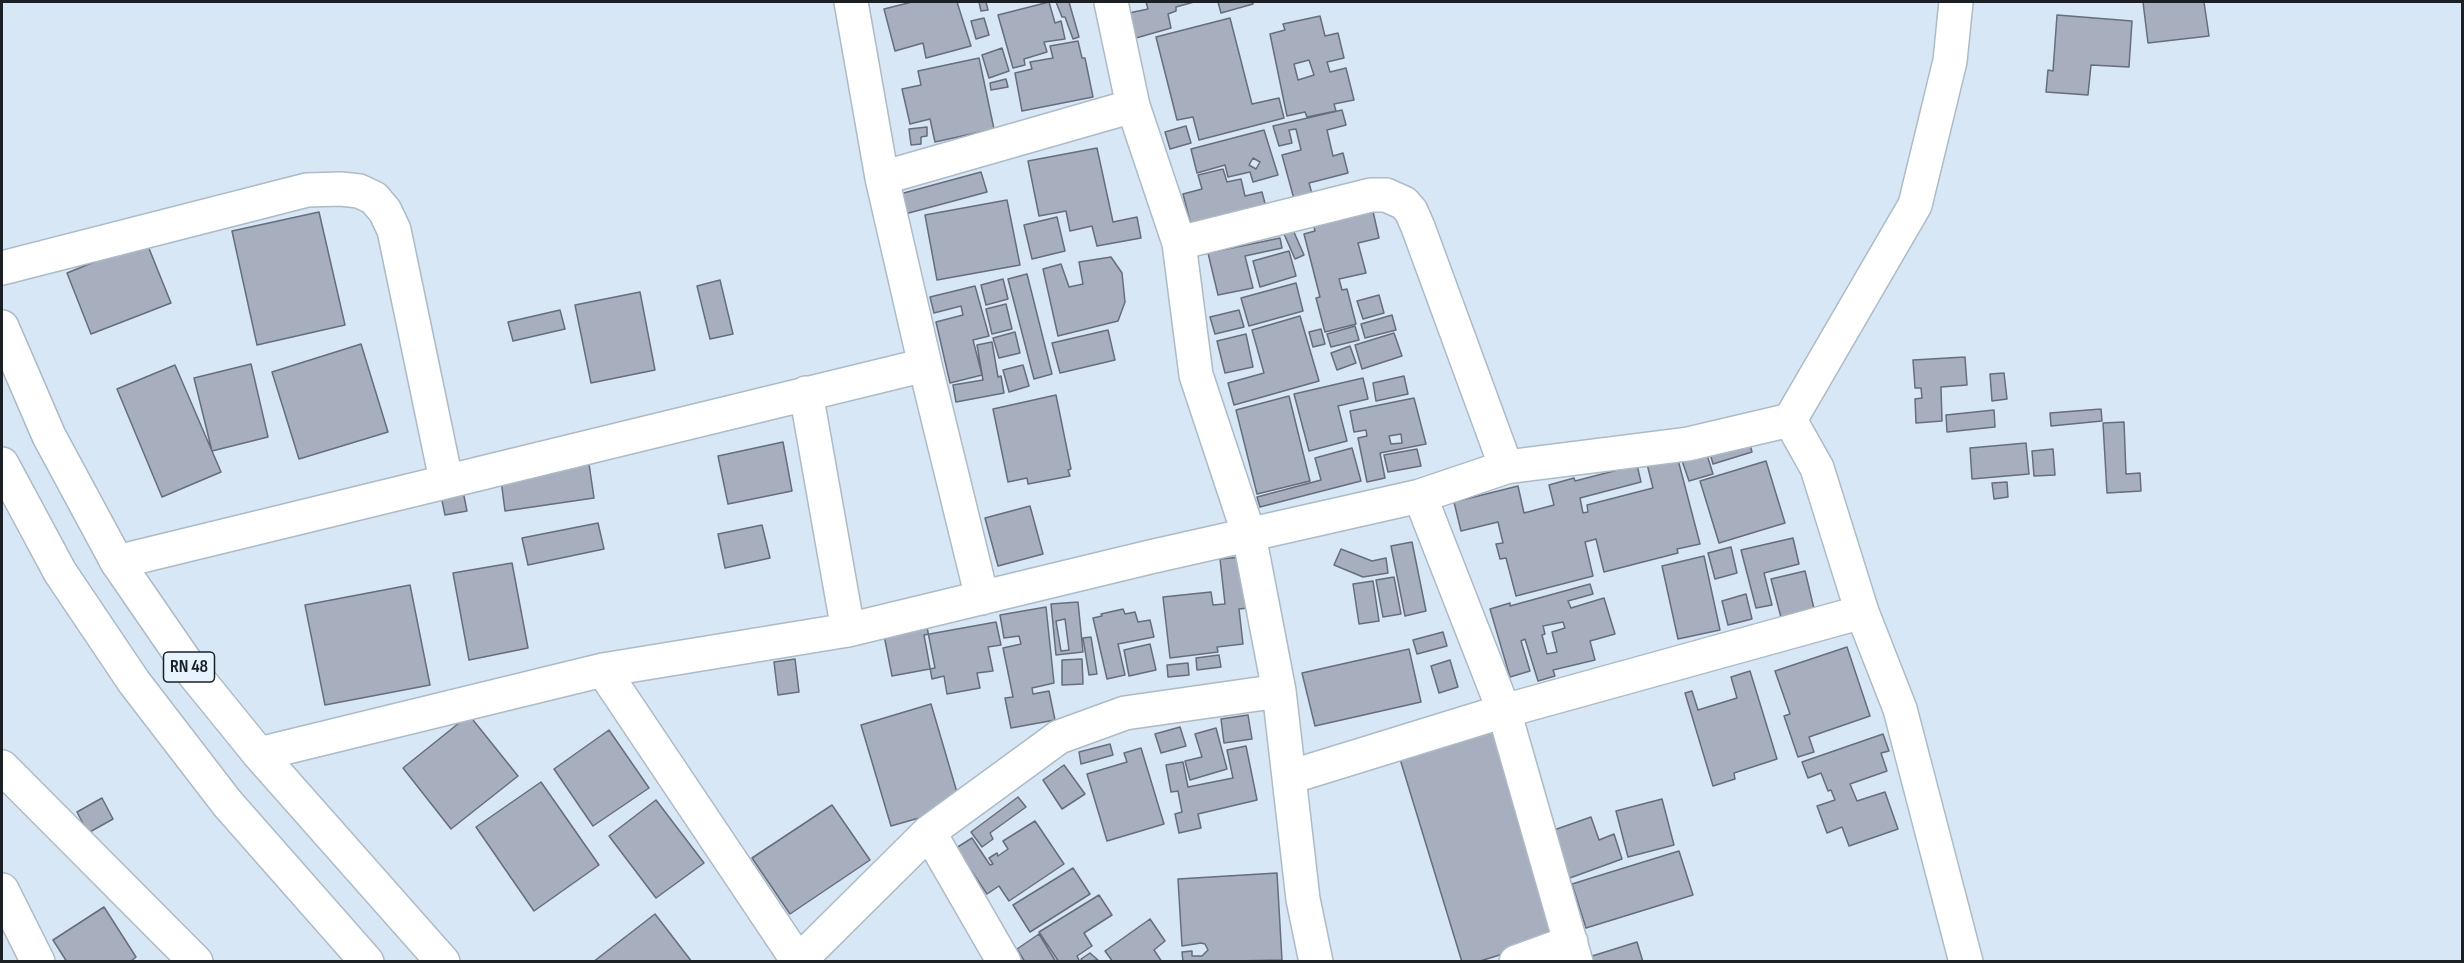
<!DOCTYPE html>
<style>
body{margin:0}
#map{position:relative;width:2464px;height:963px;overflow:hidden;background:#d7e7f5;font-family:"Sofia Sans Condensed",sans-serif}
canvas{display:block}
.frame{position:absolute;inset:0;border:3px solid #1b2025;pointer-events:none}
</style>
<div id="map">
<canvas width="2464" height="963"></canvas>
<div class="frame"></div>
</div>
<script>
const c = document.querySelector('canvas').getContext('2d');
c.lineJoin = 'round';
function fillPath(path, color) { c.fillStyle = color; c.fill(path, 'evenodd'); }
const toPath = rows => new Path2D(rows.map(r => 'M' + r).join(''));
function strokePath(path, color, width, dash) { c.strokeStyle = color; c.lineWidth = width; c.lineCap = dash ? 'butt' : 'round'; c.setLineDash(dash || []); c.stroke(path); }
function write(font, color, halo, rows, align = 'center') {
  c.font = font + ' "Sofia Sans Condensed",sans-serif'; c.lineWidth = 4.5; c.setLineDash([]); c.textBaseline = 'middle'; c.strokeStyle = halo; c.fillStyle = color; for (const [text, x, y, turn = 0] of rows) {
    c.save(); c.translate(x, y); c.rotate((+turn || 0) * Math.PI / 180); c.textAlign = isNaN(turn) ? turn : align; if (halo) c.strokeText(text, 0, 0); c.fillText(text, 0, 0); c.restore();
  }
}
const building = toPath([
 [912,2,957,2,971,46,926,58,923,43,895,51,884,9,912,2],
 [979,2,986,2,988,10,981,11,979,2],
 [1049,2,1055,23,1061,21,1065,39,1044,42,1047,52,1024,59,1025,65,1013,68,998,15,1049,2],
 [1056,2,1069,2,1079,37,1073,39,1065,17,1062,17,1056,2],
 [1146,2,1194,2,1176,7,1176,11,1168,14,1171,28,1136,38,1129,13,1148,9,1146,2],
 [1218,2,1253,2,1253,4,1221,13,1218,2],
 [2143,2,2204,2,2209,36,2148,43,2143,2],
 [2057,15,2132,21,2129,67,2091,65,2088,95,2046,92,2048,70,2053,71,2057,15],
 [1320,16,1325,36,1338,33,1344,58,1327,62,1330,72,1346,68,1354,100,1334,104,1336,111,1307,117,1305,112,1287,116,1270,34,1285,30,1283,24,1320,16],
 [1309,60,1314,75,1298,80,1294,64,1309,60],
 [984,18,989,35,976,39,971,21,984,18],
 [1230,18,1252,104,1279,98,1284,118,1199,140,1193,117,1177,120,1156,37,1230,18],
 [1078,41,1082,58,1085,58,1093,97,1022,111,1015,73,1032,69,1030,62,1053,58,1050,46,1078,41],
 [1002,48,1009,71,989,78,982,55,1002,48],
 [979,58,994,129,935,142,930,119,910,124,902,89,921,85,918,71,979,58],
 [1006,79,1008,87,991,90,990,83,1006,79],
 [1342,110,1346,125,1327,130,1333,156,1343,153,1348,173,1309,183,1312,194,1294,199,1282,155,1301,150,1296,129,1289,130,1292,143,1279,146,1273,126,1342,110],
 [1186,126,1191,143,1170,149,1165,132,1186,126],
 [927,127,927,136,921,137,921,144,911,145,909,129,927,127],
 [1264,130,1278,175,1253,182,1250,172,1228,177,1225,165,1197,173,1191,149,1264,130],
 [1253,158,1260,162,1256,169,1249,165,1253,158],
 [1097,148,1113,222,1137,217,1141,238,1097,246,1092,226,1070,231,1066,211,1039,216,1028,161,1097,148],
 [1223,169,1227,182,1241,179,1245,196,1262,192,1267,211,1192,229,1183,194,1202,189,1198,175,1223,169],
 [981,172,987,192,905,214,900,194,981,172],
 [1007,200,1020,265,937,280,925,215,1007,200],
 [1372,207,1379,238,1358,243,1366,273,1339,279,1342,290,1347,289,1356,324,1325,332,1316,298,1320,297,1304,234,1315,231,1313,223,1372,207],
 [319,212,345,325,257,345,232,231,319,212],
 [1057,217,1065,251,1032,259,1024,225,1057,217],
 [1293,230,1304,255,1295,259,1284,234,1293,230],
 [1280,238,1282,248,1245,256,1253,288,1218,295,1208,253,1280,238],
 [146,241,171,303,91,334,67,273,146,241],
 [1289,251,1296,276,1260,287,1253,261,1289,251],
 [1111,257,1122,273,1125,302,1118,321,1058,336,1043,269,1061,264,1069,287,1083,284,1079,262,1111,257],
 [1027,274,1052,374,1034,379,1008,279,1027,274],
 [1003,279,1008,299,986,305,981,285,1003,279],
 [720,280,733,334,710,339,697,286,720,280],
 [1296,283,1303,311,1249,326,1241,298,1296,283],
 [975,286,989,336,973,340,982,375,950,383,936,322,963,315,961,306,934,313,930,297,975,286],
 [640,292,655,370,591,383,575,305,640,292],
 [1379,295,1384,313,1363,319,1357,301,1379,295],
 [1006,304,1012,329,992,334,986,309,1006,304],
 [560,310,565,329,513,341,508,322,560,310],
 [1239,310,1244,327,1215,334,1210,317,1239,310],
 [1392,315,1396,330,1365,338,1361,324,1392,315],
 [1300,316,1319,381,1234,405,1228,383,1264,373,1252,330,1300,316],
 [1355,326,1359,340,1331,347,1327,334,1355,326],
 [1321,329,1325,344,1313,347,1309,332,1321,329],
 [1108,330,1115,360,1060,373,1052,343,1108,330],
 [1015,332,1020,353,999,358,993,338,1015,332],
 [1394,333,1402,356,1362,369,1355,345,1394,333],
 [1246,334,1253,367,1225,373,1217,341,1246,334],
 [992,342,998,377,1001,376,1004,393,956,402,953,385,983,380,977,345,992,342],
 [361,344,388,432,299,459,272,372,361,344],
 [1350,346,1356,363,1337,370,1331,353,1350,346],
 [1965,357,1967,385,1941,387,1942,421,1916,423,1915,399,1922,398,1921,388,1915,388,1913,360,1965,357],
 [251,364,268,437,212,451,194,378,251,364],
 [175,365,221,472,162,497,117,389,175,365],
 [1023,365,1029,386,1009,392,1003,370,1023,365],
 [2004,373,2007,399,1992,401,1990,374,2004,373],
 [1404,376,1408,394,1376,401,1373,383,1404,376],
 [1363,378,1368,399,1338,406,1347,441,1309,451,1294,394,1363,378],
 [1056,395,1071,469,1068,470,1070,476,1028,484,1027,478,1008,482,993,409,1056,395],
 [1289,396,1310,481,1257,494,1236,410,1289,396],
 [1414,398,1426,444,1380,453,1385,478,1367,482,1358,438,1367,436,1366,430,1354,432,1350,411,1414,398],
 [1401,434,1402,443,1391,444,1389,436,1401,434],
 [2101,409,2102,421,2051,426,2050,413,2101,409],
 [1994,410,1995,427,1947,432,1946,415,1994,410],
 [2124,422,2126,474,2140,473,2141,491,2107,493,2103,423,2124,422],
 [1747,434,1752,452,1713,464,1708,446,1747,434],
 [783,442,792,491,728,504,718,456,783,442],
 [2026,443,2029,474,1972,479,1970,448,2026,443],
 [1704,445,1713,474,1689,481,1679,452,1704,445],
 [1352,448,1361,481,1260,507,1257,497,1321,480,1315,458,1352,448],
 [1417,449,1421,466,1388,472,1384,455,1417,449],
 [2053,449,2055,475,2034,476,2032,451,2053,449],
 [587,450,594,498,505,511,499,465,587,450],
 [1676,452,1700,544,1677,549,1678,553,1604,572,1596,539,1585,542,1593,576,1516,596,1506,558,1500,559,1496,544,1503,543,1498,522,1461,531,1454,502,1518,486,1524,513,1554,505,1549,485,1574,478,1575,481,1637,465,1641,482,1580,498,1583,513,1588,512,1587,505,1653,488,1646,460,1676,452],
 [1766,461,1785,523,1719,543,1700,481,1766,461],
 [460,476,467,511,445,515,438,481,460,476],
 [2007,482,2008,497,1994,499,1992,483,2007,482],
 [1030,506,1043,554,998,566,985,518,1030,506],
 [598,523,604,549,528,565,522,538,598,523],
 [762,525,770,558,725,568,718,534,762,525],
 [1793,538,1799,564,1764,573,1772,605,1756,608,1741,550,1793,538],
 [1412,542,1426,611,1405,616,1391,546,1412,542],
 [1731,547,1737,573,1715,579,1708,553,1731,547],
 [1341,549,1372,561,1386,558,1388,573,1363,577,1334,565,1341,549],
 [1704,556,1720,630,1678,639,1662,566,1704,556],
 [1242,557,1248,608,1239,609,1243,644,1217,647,1218,652,1170,658,1163,597,1211,592,1213,605,1225,604,1220,559,1242,557],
 [512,563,528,648,469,660,453,573,512,563],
 [1805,571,1816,617,1783,625,1771,579,1805,571],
 [1394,577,1401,614,1383,617,1376,580,1394,577],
 [1373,581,1379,621,1359,624,1353,584,1373,581],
 [1590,584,1593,594,1568,601,1571,608,1604,598,1615,634,1590,641,1595,660,1553,670,1555,676,1538,681,1525,639,1521,641,1530,671,1510,677,1490,609,1510,603,1510,606,1590,584],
 [1563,622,1565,628,1552,632,1557,652,1547,654,1542,635,1545,634,1543,626,1563,622],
 [410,585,430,685,325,705,305,605,410,585],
 [1746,594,1752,619,1728,625,1722,601,1746,594],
 [1078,602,1083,652,1056,655,1051,604,1078,602],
 [1065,619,1069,650,1061,651,1056,621,1065,619],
 [1046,607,1054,683,1032,688,1033,694,1049,691,1055,720,1011,728,1005,698,1013,697,1003,648,1021,644,1019,636,1004,638,1000,615,1046,607],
 [1123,609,1125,614,1135,612,1138,622,1150,620,1154,637,1118,644,1125,675,1107,679,1093,618,1102,616,1101,614,1123,609],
 [926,622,935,668,892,676,883,630,926,622],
 [996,622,1001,645,988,647,993,671,977,673,980,688,947,694,944,676,932,679,924,635,996,622],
 [1443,632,1447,646,1417,654,1413,640,1443,632],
 [1091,637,1097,674,1089,675,1083,638,1091,637],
 [1150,644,1156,670,1129,676,1124,650,1150,644],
 [1847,647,1870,716,1809,737,1814,752,1798,757,1784,716,1790,714,1775,671,1847,647],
 [1409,649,1421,702,1315,726,1302,673,1409,649],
 [1219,655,1221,667,1197,670,1196,658,1219,655],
 [795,659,799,692,778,695,774,662,795,659],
 [1082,659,1083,684,1062,685,1062,660,1082,659],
 [1450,660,1458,687,1439,693,1431,666,1450,660],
 [1188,663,1189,675,1168,677,1167,665,1188,663],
 [1750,671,1777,759,1734,773,1735,779,1713,786,1685,693,1692,691,1698,710,1737,698,1731,677,1750,671],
 [931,704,961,806,891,826,861,725,931,704],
 [469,715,518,776,451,829,403,768,469,715],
 [1248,715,1252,739,1224,743,1221,719,1248,715],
 [1180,727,1186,746,1161,753,1155,734,1180,727],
 [1216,728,1227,769,1190,780,1185,761,1202,757,1195,734,1216,728],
 [609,730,649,788,593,826,554,769,609,730],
 [1495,730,1558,937,1477,962,1462,962,1400,759,1495,730],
 [1883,734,1889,751,1881,753,1887,771,1850,784,1857,801,1885,792,1898,829,1849,846,1842,827,1827,833,1817,806,1835,800,1831,790,1828,791,1821,773,1808,778,1802,762,1883,734],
 [1110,744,1113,755,1081,764,1079,752,1110,744],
 [1246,746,1257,800,1198,814,1201,828,1179,833,1175,814,1182,812,1178,791,1171,792,1166,765,1183,762,1188,787,1233,778,1227,750,1246,746],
 [1141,748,1164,824,1107,841,1087,774,1127,762,1124,753,1141,748],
 [1064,765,1085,794,1062,809,1043,780,1064,765],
 [541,782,599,865,534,911,476,827,541,782],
 [1018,797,1026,807,990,833,993,839,982,847,971,832,1018,797],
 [102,798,113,819,88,833,77,812,102,798],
 [1662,799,1674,845,1628,857,1616,811,1662,799],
 [656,800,704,863,656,898,609,836,656,800],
 [832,805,870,860,790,914,752,858,832,805],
 [1591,817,1599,840,1614,834,1622,859,1567,879,1558,854,1562,852,1554,830,1591,817],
 [1035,821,1064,864,1009,901,999,886,987,894,956,848,972,838,990,865,993,864,989,858,997,853,998,856,1008,849,1003,841,1035,821],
 [1679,851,1693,895,1586,928,1572,884,1679,851],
 [1073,868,1090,894,1030,932,1013,905,1073,868],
 [1277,873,1282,960,1183,962,1182,952,1192,951,1192,956,1202,956,1208,950,1205,944,1201,943,1182,946,1178,879,1277,873],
 [1099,895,1112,915,1084,933,1092,946,1077,956,1080,962,1059,962,1039,932,1099,895],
 [104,907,136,957,130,962,67,962,53,940,104,907],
 [655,914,692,962,593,962,655,914],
 [1150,919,1165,941,1154,950,1162,962,1113,962,1105,951,1150,919],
 [1039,934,1056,962,1025,962,1017,949,1039,934],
 [1637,942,1643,962,1591,962,1589,957,1637,942],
 [1090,953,1098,960,1083,962,1081,959,1090,953]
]);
const minor = toPath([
 [851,2,882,178,925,365,982,598],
 [1111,2,1133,106,1179,243,1196,375,1249,535,1279,691,1303,899,1316,962],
 [882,178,1133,106],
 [1179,243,1371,195,1386,195,1404,203,1411,211,1418,227,1506,467],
 [2,268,307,190,341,189,359,191,374,198,385,211,394,230,446,480],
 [806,393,848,630],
 [1790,420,1915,205,1950,61,1956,2],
 [1420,496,1504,711,1576,962],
 [117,562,925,365],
 [603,670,798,961],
 [259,754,603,670,848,630,1150,557,1420,496,1506,467,1688,444,1790,420,1817,468,1862,612,1900,709,1966,962],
 [2,767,196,962],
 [1290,777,1504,711,1862,612],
 [929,832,1004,962],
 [2,890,38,962],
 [798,962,929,832,1059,737,1125,713,1279,691],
 [1516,962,1571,942]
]);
const trunk = toPath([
 [2,327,49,436,117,562,194,674,259,754,443,962],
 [2,464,60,572,134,682,227,803,367,962]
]);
const shields = [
 [189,667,51]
];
const shieldNames = [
 ["RN 48",189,667]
];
fillPath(building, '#a7afbf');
strokePath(building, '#666d7d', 1.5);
strokePath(minor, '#abbbc8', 36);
strokePath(trunk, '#abbbc8', 36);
strokePath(minor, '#fff', 33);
strokePath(trunk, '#fff', 33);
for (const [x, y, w] of shields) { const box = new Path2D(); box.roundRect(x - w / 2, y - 15, w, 30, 4.5); c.fillStyle = '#e7f4ff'; c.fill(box); strokePath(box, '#1b2025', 1.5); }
write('bold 18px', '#1b2025', null, shieldNames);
</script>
